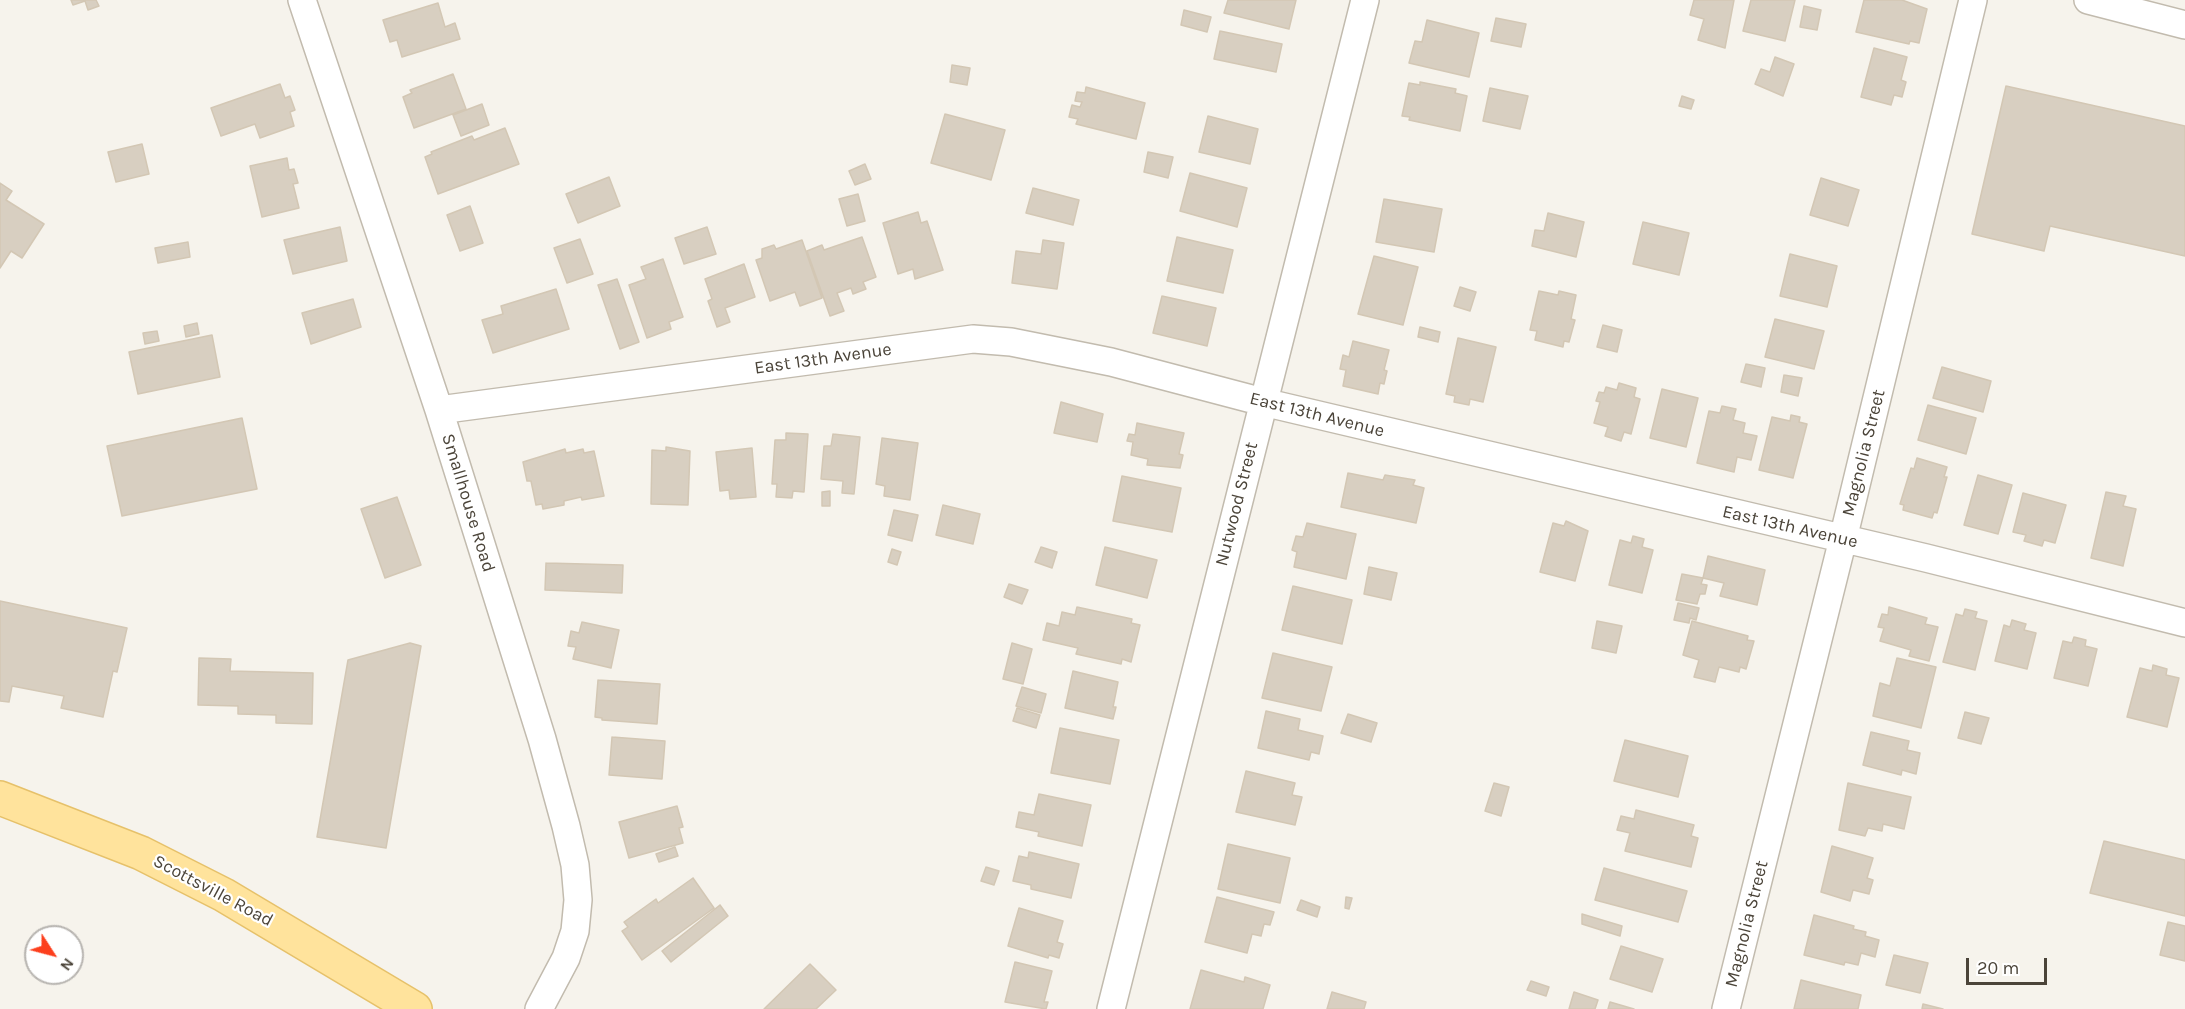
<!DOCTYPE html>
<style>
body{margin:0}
#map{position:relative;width:2185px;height:1009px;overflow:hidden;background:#f6f3ec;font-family:Karla,sans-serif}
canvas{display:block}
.north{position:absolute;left:24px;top:925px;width:60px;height:60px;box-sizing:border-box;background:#fff;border:2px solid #b7b4b0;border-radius:50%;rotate:126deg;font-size:16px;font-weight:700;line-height:24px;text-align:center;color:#4b4439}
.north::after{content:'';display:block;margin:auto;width:21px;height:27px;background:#fc3f1d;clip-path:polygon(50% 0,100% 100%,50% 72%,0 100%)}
.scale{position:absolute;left:1966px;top:958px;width:81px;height:27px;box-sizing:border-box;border:3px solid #4b4439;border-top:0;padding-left:8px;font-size:18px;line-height:21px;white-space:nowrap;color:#4b4439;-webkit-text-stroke:4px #fff;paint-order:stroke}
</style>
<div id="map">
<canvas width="2185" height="1009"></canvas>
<div class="north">N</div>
<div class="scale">20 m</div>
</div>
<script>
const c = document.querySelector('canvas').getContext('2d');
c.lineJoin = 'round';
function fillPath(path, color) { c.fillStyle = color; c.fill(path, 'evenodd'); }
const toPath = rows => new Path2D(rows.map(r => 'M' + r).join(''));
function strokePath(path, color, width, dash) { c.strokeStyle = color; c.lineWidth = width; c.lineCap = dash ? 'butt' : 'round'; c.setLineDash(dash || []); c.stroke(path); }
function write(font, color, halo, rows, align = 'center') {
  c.font = font + ' Karla,sans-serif'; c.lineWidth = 4.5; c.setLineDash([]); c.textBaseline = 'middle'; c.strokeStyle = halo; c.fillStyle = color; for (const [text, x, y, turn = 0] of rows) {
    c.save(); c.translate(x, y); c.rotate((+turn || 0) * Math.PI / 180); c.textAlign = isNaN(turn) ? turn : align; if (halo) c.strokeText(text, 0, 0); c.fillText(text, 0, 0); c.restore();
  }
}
const building = toPath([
 [71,0,96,0,99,6,88,10,85,1,73,5,71,0],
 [1228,0,1296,0,1289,29,1224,13,1228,0],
 [1694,0,1734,0,1725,48,1698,40,1704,19,1690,15,1694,0],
 [1751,0,1795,0,1785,41,1743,31,1751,0],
 [1864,0,1902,0,1927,9,1919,43,1910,41,1909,44,1856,32,1864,0],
 [438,3,445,27,455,23,460,39,402,57,397,40,390,42,383,20,438,3],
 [1804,6,1821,10,1817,30,1800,27,1804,6],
 [1184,10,1211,17,1207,32,1181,25,1184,10],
 [1496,18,1526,24,1521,47,1491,41,1496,18],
 [1427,20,1479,33,1469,77,1409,63,1415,41,1422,42,1427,20],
 [1220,31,1282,44,1276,72,1214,59,1220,31],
 [1874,48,1907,57,1901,80,1906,82,1902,97,1894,95,1891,105,1861,97,1874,48],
 [1775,57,1794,64,1783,96,1755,84,1761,69,1770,72,1775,57],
 [952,65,970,68,967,85,950,82,952,65],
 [453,74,466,109,414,128,403,97,412,93,410,90,453,74],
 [1420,82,1456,89,1455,93,1467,96,1460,131,1409,120,1410,117,1402,116,1409,83,1420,85,1420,82],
 [280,84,285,98,290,96,295,110,290,112,294,126,260,138,255,124,221,136,211,108,280,84],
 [2006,86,2185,126,2185,256,2050,226,2044,251,1972,234,2006,86],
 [1086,87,1145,103,1136,139,1076,124,1078,119,1069,117,1072,105,1080,107,1082,102,1075,101,1077,92,1085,93,1086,87],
 [1490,88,1528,96,1520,129,1483,121,1490,88],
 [1682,96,1694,100,1691,109,1679,106,1682,96],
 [482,104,489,125,461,136,453,115,482,104],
 [945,114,1005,130,991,180,931,163,945,114],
 [1208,116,1258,129,1250,164,1199,152,1208,116],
 [505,128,519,164,438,194,425,157,432,154,431,152,472,136,474,140,505,128],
 [142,144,149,174,116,182,108,152,142,144],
 [1148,152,1173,157,1168,178,1144,172,1148,152],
 [287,158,289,170,294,169,298,183,293,184,299,208,262,217,250,166,287,158],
 [865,164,871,179,855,185,849,171,865,164],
 [1190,173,1247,188,1237,227,1180,211,1190,173],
 [609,177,620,206,578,223,566,194,609,177],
 [1821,178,1859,190,1848,226,1810,215,1821,178],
 [0,183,12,191,6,200,44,224,22,258,11,251,0,268,0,183],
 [1033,188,1079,200,1073,225,1026,213,1033,188],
 [858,194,865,221,847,226,839,199,858,194],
 [1384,199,1442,209,1434,252,1376,242,1384,199],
 [470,206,483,243,460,251,447,215,470,206],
 [918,212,921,223,927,221,943,270,915,279,913,269,898,274,883,223,918,212],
 [1548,213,1584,222,1576,257,1532,246,1535,230,1544,231,1548,213],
 [1643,222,1689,233,1679,275,1633,264,1643,222],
 [340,227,347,261,293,274,284,240,340,227],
 [707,227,716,254,684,264,675,238,707,227],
 [862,237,876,277,863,282,866,289,853,294,851,288,837,293,844,311,830,316,807,251,822,245,824,250,862,237],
 [1177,237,1233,250,1223,293,1167,281,1177,237],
 [580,239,593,274,567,283,554,248,580,239],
 [802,240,822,298,800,306,795,292,770,301,756,260,762,258,762,249,774,245,776,249,802,240],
 [1043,240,1064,243,1057,289,1012,283,1016,251,1041,254,1043,240],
 [188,242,190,257,158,263,155,248,188,242],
 [1790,254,1837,266,1827,307,1780,296,1790,254],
 [1374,256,1418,267,1403,325,1358,314,1374,256],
 [663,259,683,317,669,322,671,329,647,338,629,285,646,279,641,267,663,259],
 [744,264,755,297,725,308,730,322,717,327,708,301,712,299,705,279,744,264],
 [617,279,639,342,620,349,598,285,617,279],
 [1460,287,1476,292,1470,311,1454,306,1460,287],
 [556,289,569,329,493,353,482,320,503,314,501,306,556,289],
 [1539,291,1558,295,1559,291,1576,295,1571,319,1575,320,1569,342,1564,341,1563,347,1535,340,1537,331,1530,330,1539,291],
 [1162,296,1216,308,1207,346,1153,333,1162,296],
 [353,299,361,327,311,344,302,313,353,299],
 [1775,319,1824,331,1814,369,1765,357,1775,319],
 [197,323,199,334,186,337,184,326,197,323],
 [1603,325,1622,330,1617,352,1597,347,1603,325],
 [1420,327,1440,332,1438,342,1418,337,1420,327],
 [157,331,159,341,145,344,143,333,157,331],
 [212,335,220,377,138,394,129,352,212,335],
 [1458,338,1496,347,1483,402,1470,399,1469,405,1454,402,1455,396,1446,394,1458,338],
 [1353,341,1389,350,1384,370,1387,371,1384,384,1380,383,1378,394,1343,386,1346,370,1340,369,1343,355,1349,357,1353,341],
 [1746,364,1765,368,1761,387,1741,382,1746,364],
 [1942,367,1991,381,1983,412,1933,398,1942,367],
 [1784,375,1802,378,1798,396,1781,392,1784,375],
 [1619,383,1636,388,1634,397,1640,399,1631,434,1624,432,1621,441,1605,436,1608,427,1594,423,1600,402,1596,401,1599,392,1604,393,1606,387,1617,390,1619,383],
 [1662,389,1698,398,1686,447,1650,438,1662,389],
 [1061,402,1103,414,1097,442,1054,433,1061,402],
 [1928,405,1976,418,1966,454,1918,440,1928,405],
 [1722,406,1736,409,1733,420,1745,423,1743,433,1757,436,1751,460,1737,457,1734,472,1697,463,1709,411,1720,413,1722,406],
 [1791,415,1800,417,1799,422,1807,424,1793,478,1759,470,1772,417,1790,421,1791,415],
 [242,418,257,489,122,516,107,446,242,418],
 [1137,423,1184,433,1179,454,1183,455,1180,468,1147,465,1148,459,1131,455,1133,442,1127,441,1129,434,1135,435,1137,423],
 [786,433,808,434,804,492,793,491,792,498,776,497,777,484,772,484,775,440,786,440,786,433],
 [833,434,860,437,854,494,842,493,843,481,821,479,824,446,831,446,833,434],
 [882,438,918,443,910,500,884,496,885,486,876,484,882,438],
 [666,447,690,451,688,505,651,504,652,450,666,451,666,447],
 [752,448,756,497,730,499,729,490,720,491,716,452,752,448],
 [565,449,566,453,583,449,584,453,594,451,604,496,582,500,581,497,564,501,564,505,543,509,542,504,536,505,531,481,527,481,523,462,565,449],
 [1917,458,1947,467,1944,477,1947,477,1937,513,1934,512,1932,518,1903,510,1904,505,1900,504,1911,468,1914,469,1917,458],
 [1348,473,1383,480,1385,475,1415,480,1413,485,1424,488,1416,523,1341,507,1348,473],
 [1978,475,2012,485,1998,534,1964,525,1978,475],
 [1122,476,1181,488,1172,532,1113,521,1122,476],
 [830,491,830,506,822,506,822,492,830,491],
 [2106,492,2126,496,2123,506,2136,509,2123,566,2091,558,2106,492],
 [2023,493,2066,505,2055,543,2044,540,2042,546,2024,541,2026,535,2013,532,2023,493],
 [397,497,421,565,385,578,361,509,397,497],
 [943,505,980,514,973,544,936,535,943,505],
 [894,510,918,515,912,541,888,535,894,510],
 [1566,521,1588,531,1575,581,1540,572,1553,523,1564,526,1566,521],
 [1307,523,1356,534,1346,579,1294,567,1297,552,1292,550,1296,536,1303,537,1307,523],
 [1633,536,1644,539,1642,547,1653,550,1642,593,1609,585,1620,540,1631,543,1633,536],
 [1041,547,1057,552,1052,568,1035,562,1041,547],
 [1105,547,1157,560,1147,598,1096,585,1105,547],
 [892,549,901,552,897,565,888,562,892,549],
 [1708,556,1765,570,1757,605,1720,596,1724,583,1703,578,1708,556],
 [546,563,623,565,622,593,545,590,546,563],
 [1369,567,1397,573,1391,600,1364,594,1369,567],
 [1682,574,1703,578,1701,584,1707,585,1705,594,1700,594,1697,604,1676,600,1682,574],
 [1009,584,1028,590,1022,604,1004,597,1009,584],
 [1293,586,1352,600,1342,644,1282,630,1293,586],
 [0,601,127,628,117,672,113,671,103,717,61,708,64,696,12,686,9,702,0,701,0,601],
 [1678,603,1699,608,1696,620,1690,618,1689,623,1674,620,1678,603],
 [1077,607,1132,619,1131,623,1140,625,1131,662,1122,659,1121,664,1076,654,1078,648,1043,640,1047,623,1059,626,1062,612,1075,615,1077,607],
 [1889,607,1927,618,1925,624,1938,627,1929,661,1909,656,1911,650,1880,641,1884,628,1878,627,1882,614,1888,615,1889,607],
 [1965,609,1977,612,1975,618,1987,621,1975,670,1943,662,1956,614,1963,616,1965,609],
 [2012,620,2026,624,2024,630,2036,633,2027,669,1995,661,2004,625,2010,627,2012,620],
 [1597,621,1622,626,1616,653,1592,648,1597,621],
 [1692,621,1748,636,1747,640,1754,641,1746,669,1740,667,1739,672,1719,667,1715,682,1694,677,1699,660,1683,655,1692,621],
 [582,622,619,630,611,668,573,659,576,647,568,646,571,631,579,633,582,622],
 [2074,637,2086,640,2085,646,2097,649,2088,686,2054,678,2063,641,2072,643,2074,637],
 [410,643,421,646,386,848,317,837,348,660,410,643],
 [1012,643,1032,649,1023,684,1003,679,1012,643],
 [1273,653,1332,667,1321,711,1262,698,1273,653],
 [199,658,231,659,230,671,313,673,312,724,276,723,276,715,238,714,238,706,198,705,199,658],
 [1897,658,1936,667,1921,728,1873,716,1880,683,1890,686,1897,658],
 [2153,665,2167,669,2166,675,2179,678,2167,727,2127,717,2140,668,2152,671,2153,665],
 [1073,671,1118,682,1113,707,1116,707,1113,719,1065,708,1073,671],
 [598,680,660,684,657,724,602,720,602,718,595,717,598,680],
 [1022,687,1046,694,1041,713,1016,706,1022,687],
 [1017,708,1040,715,1036,728,1013,721,1017,708],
 [1266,711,1300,719,1298,730,1323,736,1319,754,1311,752,1309,760,1258,748,1266,711],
 [1965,712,1989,718,1981,744,1958,738,1965,712],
 [1348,714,1377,723,1371,742,1341,733,1348,714],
 [1060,728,1119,740,1110,784,1051,773,1060,728],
 [1871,732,1909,741,1907,750,1920,753,1916,774,1902,770,1901,775,1863,765,1871,732],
 [612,737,665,741,662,779,609,775,612,737],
 [1625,740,1688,756,1678,797,1614,781,1625,740],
 [1246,771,1295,783,1292,795,1302,797,1295,825,1236,812,1246,771],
 [1494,783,1509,787,1501,816,1485,811,1494,783],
 [1848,783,1911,797,1904,829,1883,824,1882,831,1868,828,1865,836,1839,830,1848,783],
 [1039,794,1091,805,1082,846,1038,836,1039,832,1016,827,1019,812,1034,815,1039,794],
 [677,806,683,827,679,828,683,843,629,858,619,822,677,806],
 [1636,810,1694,825,1691,836,1698,838,1691,867,1625,851,1630,833,1617,830,1621,816,1634,819,1636,810],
 [2104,841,2185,860,2185,916,2090,893,2104,841],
 [1228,844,1290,858,1280,903,1218,889,1228,844],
 [1832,846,1873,858,1867,878,1873,880,1869,894,1853,890,1850,901,1821,892,1832,846],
 [675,847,678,856,659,862,656,854,675,847],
 [1029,852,1079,864,1071,898,1031,889,1031,885,1013,881,1019,856,1028,858,1029,852],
 [986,867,999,871,994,885,981,881,986,867],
 [1604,868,1687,891,1678,922,1595,900,1604,868],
 [693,878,714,908,642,960,622,931,628,927,624,922,656,899,658,903,693,878],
 [1217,897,1274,912,1270,925,1264,924,1261,936,1252,934,1247,953,1205,942,1217,897],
 [1346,897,1352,898,1349,909,1345,908,1346,897],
 [1301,900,1320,907,1317,917,1297,910,1301,900],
 [720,905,728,916,671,962,662,951,720,905],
 [1019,908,1063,921,1057,942,1063,944,1059,958,1049,955,1048,958,1008,946,1019,908],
 [1582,914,1622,926,1620,936,1582,924,1582,914],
 [1814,915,1854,926,1853,929,1866,932,1865,936,1879,940,1875,957,1861,953,1858,965,1845,962,1844,965,1804,955,1814,915],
 [2168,922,2185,926,2185,961,2160,955,2168,922],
 [1621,946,1663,959,1652,992,1610,979,1621,946],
 [1894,955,1928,963,1920,993,1886,985,1894,955],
 [1015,962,1052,971,1044,1002,1048,1002,1046,1009,1005,1002,1015,962],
 [810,964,836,990,816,1009,764,1009,810,964],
 [1201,970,1244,982,1245,977,1270,985,1263,1009,1190,1009,1201,970],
 [1801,980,1861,995,1858,1009,1794,1009,1801,980],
 [1531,981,1549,987,1546,996,1527,990,1531,981],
 [1332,992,1366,1002,1364,1009,1327,1009,1332,992],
 [1574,992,1598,1000,1595,1009,1569,1009,1574,992],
 [1610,1002,1634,1009,1608,1009,1610,1002],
 [1923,1004,1943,1009,1922,1009,1923,1004]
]);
const minor = toPath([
 [302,0,439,410,542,739,566,826,575,865,578,900,575,931,566,958,539,1009],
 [2088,0,2185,25],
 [439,410,973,339,1011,342,1111,362,1263,402,1926,558,2185,623],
 [1111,1009,1365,0],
 [1726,1009,1843,539,1973,0]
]);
const major = toPath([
 [0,798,141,853,224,895,415,1009]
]);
const streetNames = [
 ["East 13th Avenue",823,359,-8],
 ["East 13th Avenue",1317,415,14],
 ["Magnolia Street",1864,453,-76],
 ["Smallhouse Road",468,503,73],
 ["Nutwood Street",1237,504,-76],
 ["East 13th Avenue",1790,527,13],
 ["Scottsville Road",213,891,28],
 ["Magnolia Street",1747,924,-76]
];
fillPath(building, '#d8cfc1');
strokePath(building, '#d3c7b4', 1.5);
strokePath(minor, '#c2bbae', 30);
strokePath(major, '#e6c16a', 36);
strokePath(minor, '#fff', 27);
strokePath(major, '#ffe39c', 33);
write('18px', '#4b4439', '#fff', streetNames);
</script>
